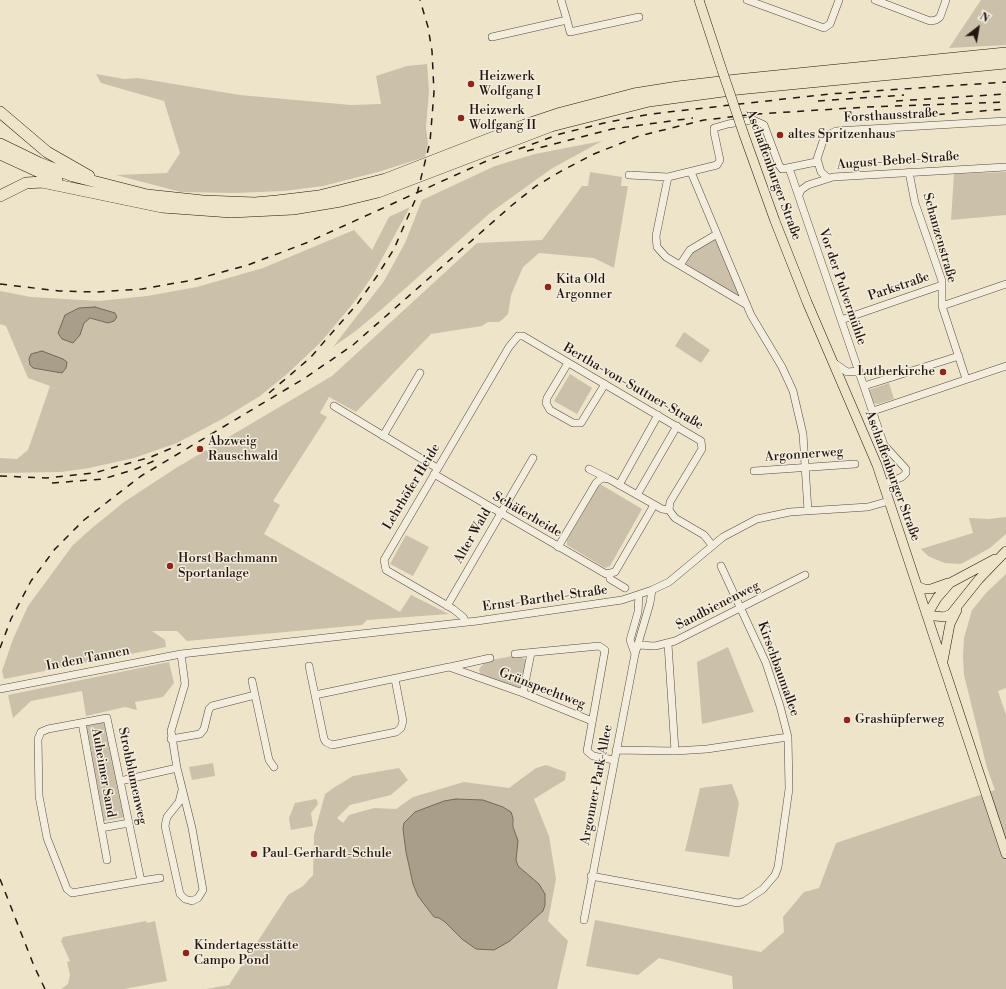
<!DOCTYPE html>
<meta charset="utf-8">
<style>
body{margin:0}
#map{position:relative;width:1006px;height:989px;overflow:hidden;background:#ede4ca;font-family:"Libre Bodoni",serif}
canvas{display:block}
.north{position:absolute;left:958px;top:8px;width:40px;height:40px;-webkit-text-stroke:3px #f3eddd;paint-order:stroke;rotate:31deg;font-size:11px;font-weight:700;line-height:16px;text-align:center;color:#24170f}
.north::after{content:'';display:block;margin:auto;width:14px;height:18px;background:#24170f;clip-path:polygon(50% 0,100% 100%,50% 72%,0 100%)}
</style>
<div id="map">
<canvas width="1006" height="989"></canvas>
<div class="north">N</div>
</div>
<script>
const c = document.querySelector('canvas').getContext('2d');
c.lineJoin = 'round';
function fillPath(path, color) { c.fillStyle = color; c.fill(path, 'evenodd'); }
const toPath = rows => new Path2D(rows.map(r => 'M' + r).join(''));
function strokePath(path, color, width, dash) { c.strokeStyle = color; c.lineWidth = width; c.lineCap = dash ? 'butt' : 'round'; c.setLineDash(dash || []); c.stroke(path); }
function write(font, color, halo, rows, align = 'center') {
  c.font = font + ' "Libre Bodoni",serif'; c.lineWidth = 3; c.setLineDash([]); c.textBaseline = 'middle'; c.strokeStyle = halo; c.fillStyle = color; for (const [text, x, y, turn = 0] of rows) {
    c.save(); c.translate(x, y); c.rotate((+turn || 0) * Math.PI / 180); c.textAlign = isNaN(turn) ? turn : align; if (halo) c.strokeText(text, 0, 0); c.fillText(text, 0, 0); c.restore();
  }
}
const green = toPath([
 [981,0,1006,0,1006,45,949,48],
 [427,64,429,91,426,128,428,143,425,157,378,172,323,186,284,191,235,193,181,192,116,175,167,173,180,153,164,101,101,83,96,74,124,79,138,78,240,95,351,105,381,104,376,76,407,66],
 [602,141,551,169,490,213,382,309,357,330,333,347,384,281,405,243,422,200,495,166,535,154],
 [590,172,622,177,621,186,628,186,614,268,594,258,539,253,523,267,511,295,508,314,504,318,499,322,488,322,482,326,431,334,356,412,329,397,320,413,327,417,273,501,280,505,264,534,400,612,411,595,449,614,367,620,362,625,187,641,177,631,152,631,165,640,166,647,4,679,2,671,13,639,28,606,73,545,92,528,124,502,176,468,332,376,477,243,542,240,582,186,588,186],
 [1006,172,1006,215,951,220,954,174],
 [410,207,373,275,355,301,321,342,287,374,260,396,224,418,177,443,134,458,89,468,61,472,0,473,0,458,17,459,28,450,50,386,28,378,6,326,0,324,0,291,31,297,99,301,147,296,197,287,263,268,354,230,372,250,389,217],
 [712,239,716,240,739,293,738,295,733,294,686,264,690,254],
 [684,332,710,350,701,363,675,346],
 [570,374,592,388,577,414,554,401],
 [889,383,894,399,878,404,873,403,869,390],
 [600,484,642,509,610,566,605,568,567,545,567,540],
 [1006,517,1006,534,990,548,961,564,945,563,937,560,928,556,921,549,973,533,969,518,989,519],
 [406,535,429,547,413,576,390,564],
 [1006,574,1006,688,998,691,1006,715,1006,989,733,989,732,976,659,958,638,975,586,966,595,920,761,952,784,932,783,917,804,892,819,888,836,843,995,790,987,768,964,675,963,657,964,638,972,610,986,593],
 [728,647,754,712,702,724,697,662],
 [518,655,526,660,521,688,518,689,480,674,479,669,486,661],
 [169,662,174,683,163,697,135,702,137,710,125,707,86,716,82,691,31,701,13,718,8,695],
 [107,720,125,817,104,821,85,724],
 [213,763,215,776,192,780,189,767],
 [546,765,566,772,565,780,534,799,549,836,556,879,548,921,568,941,557,989,206,989,229,985,288,895,303,886,313,875,314,835,325,794,335,787,353,776,399,768,408,780,391,795,350,805,337,818,343,823,349,815,374,808,396,809,413,797,464,782,509,788,536,768],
 [456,799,472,799,502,807,508,810,513,818,516,861,518,867,530,878,543,911,511,941,462,939,445,922,439,918,434,917,418,896,409,867,403,829],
 [732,784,739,803,729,857,685,851,700,788],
 [315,799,317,800,318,804,311,813,313,826,291,830,289,818,295,803],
 [146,921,147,923,155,921,167,981,124,989,61,989,68,984,70,975,67,962,70,961,61,941,63,937]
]);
const water = toPath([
 [95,307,115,313,117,317,114,321,108,323,90,318,84,323,80,335,73,343,62,339,58,333,65,315,79,308,95,307],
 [42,351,63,359,67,362,66,368,62,373,33,368,30,365,29,359,31,354,42,351],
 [456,799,483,800,503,807,511,812,513,818,513,827,518,841,516,860,518,866,539,884,545,894,545,905,543,911,510,941,494,950,476,949,462,939,445,922,439,918,434,917,418,896,413,884,406,852,403,829,404,823,415,812,444,801,456,799]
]);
const minor = toPath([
 [747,0,824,28,830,24,839,0],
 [875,0,930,21,936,20,940,17,946,0],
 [567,20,570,32,639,17],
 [492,37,567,20,561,0],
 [789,168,884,445,906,469,906,473,902,477,884,484],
 [691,172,751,315,782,367,793,391,803,434,808,511],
 [909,172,915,203,942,281,942,306,966,379],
 [629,175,668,177,717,165,720,160,714,132,714,128,728,124,753,120,764,125,779,165,782,169,816,162],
 [668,177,656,236,657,247,666,257,747,305],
 [828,178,821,172,817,159,823,141,830,134,836,131,1006,121],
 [799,195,801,190,808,185,833,177,1006,167],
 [680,265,690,250,717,234],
 [942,306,1006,284],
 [841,320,942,285],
 [568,363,547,398,546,403,550,410,573,423,581,423,605,384],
 [834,363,847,372,859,371],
 [864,386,959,356],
 [334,406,437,468],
 [873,411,1006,366],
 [383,436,420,373],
 [589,469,607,478],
 [754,471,855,464],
 [434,474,606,574,615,572,654,505],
 [619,485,658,415],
 [637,495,677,426],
 [558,547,596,483,602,478,609,479,662,509,669,510],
 [610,574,610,579,625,588],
 [447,606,533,458],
 [466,622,463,617,453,609,386,570,384,560,509,347,518,336,523,336,701,441,702,449,670,502,669,510,675,518,704,535,712,545],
 [668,644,675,751],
 [638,645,655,646,675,641,805,575],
 [181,654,185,684,171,731,177,768,192,828,203,890,198,898,192,901,185,899,180,894,165,826,167,817,179,802,182,790],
 [515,654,599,646,605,650,587,751,593,756,614,760],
 [635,654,630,640,638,612,639,595],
 [309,666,324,739,326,742,332,745,396,732,401,728,403,721,395,679],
 [450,667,490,658],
 [252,681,269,760,274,767],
 [0,689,181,654,477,621,622,600,652,590,669,582,723,537,757,519,790,512,868,507,889,501],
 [523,693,531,653],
 [315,695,449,667,523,693,592,721],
 [107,718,141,881,72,893,67,889,47,838,39,796,38,739,41,732,48,729,107,718],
 [82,723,107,860],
 [171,739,200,734,204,729,209,709,212,706,255,695],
 [616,750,675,751,707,749,788,737],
 [120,781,177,768],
 [101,828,129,823],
 [591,876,738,903,745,901,763,889,775,875,778,867,789,789,788,737,780,706,766,663,721,566],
 [141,881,160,878],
 [584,920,635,654,650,603,652,590]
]);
const major = toPath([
 [699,0,722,70],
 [743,132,775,221,807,302,877,465,1006,854],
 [917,586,924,589,931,589,948,583],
 [927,615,944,617,951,614,979,579,1006,551],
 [927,615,937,598,950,583,995,559],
 [943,661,950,624,957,610]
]);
const highway = toPath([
 [0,112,47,152,89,176],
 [0,144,39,163,73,176,147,195,203,201,255,203,277,201,319,196,386,179,525,125,561,113,634,94,678,87,737,80,1006,53],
 [0,154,57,180],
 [0,196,26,183,42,182,162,207,231,212,293,209,341,201,378,192,551,126,649,101,738,89,1006,63]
]);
const rail = toPath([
 [818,101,904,95],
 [896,101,1006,94],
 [854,120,895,118,1006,109],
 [527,151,612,129,693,118],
 [0,284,59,291,97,292,142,289,193,280,248,265,306,243,491,159,530,145,560,134,604,123,651,114,829,94,1006,82],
 [269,393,310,358,358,303,377,276,394,249,416,198,430,142,434,92,432,51,428,27,420,0],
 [0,476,46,478,94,473,151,457,181,444],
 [52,483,103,479,136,469,158,459],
 [0,648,11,619,31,581,55,549,84,520,141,476,305,378,353,345,511,206,536,186,563,170,594,154,639,136,704,120,757,114,867,107,1006,102],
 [0,879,34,966,45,989]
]);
const majorBridge = toPath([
 [722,70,743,132]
]);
const markers = [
 [471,84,4,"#8f2418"],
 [461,118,4,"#8f2418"],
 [780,135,4,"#8f2418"],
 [548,287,4,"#8f2418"],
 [943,372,4,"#8f2418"],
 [200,449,4,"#8f2418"],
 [170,566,4,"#8f2418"],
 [847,720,4,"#8f2418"],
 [254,854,4,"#8f2418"],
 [186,953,4,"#8f2418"]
];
const poiNames = [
 ["Heizwerk",479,77],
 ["Wolfgang I",479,92],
 ["Heizwerk",469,111],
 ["Wolfgang II",469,126],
 ["altes Spritzenhaus",788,135],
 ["Kita Old",556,280],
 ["Argonner",556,295],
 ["Lutherkirche",935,372,"right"],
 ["Abzweig",208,442],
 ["Rauschwald",208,457],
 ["Horst Bachmann",178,559],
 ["Sportanlage",178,574],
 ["Grashüpferweg",855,720],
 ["Paul-Gerhardt-Schule",262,854],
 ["Kindertagesstätte",194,946],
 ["Campo Pond",194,961]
];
const streetNames = [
 ["Forsthausstraße",891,116,-3],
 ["August-Bebel-Straße",898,161,-4],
 ["Aschaffenburger Straße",773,175,70],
 ["Schanzenstraße",939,238,74],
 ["Vor der Pulvermühle",842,287,71],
 ["Parkstraße",899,287,-19],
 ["Bertha-von-Suttner-Straße",633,387,30],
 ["Argonnerweg",804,455,-4],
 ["Aschaffenburger Straße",892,476,70],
 ["Lehrhöfer Heide",412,487,-59],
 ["Schäferheide",527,515,30],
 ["Alter Wald",473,536,-60],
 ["Ernst-Barthel-Straße",545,599,-8],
 ["Sandbienenweg",718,606,-27],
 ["In den Tannen",88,659,-11],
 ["Kirschbaumallee",778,669,70],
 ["Grünspechtweg",542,689,21],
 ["Auheimer Sand",103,773,80],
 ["Strohblumenweg",132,776,78],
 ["Argonner-Park-Allee",597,785,-79]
];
fillPath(green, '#cbc1aa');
fillPath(water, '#a99e8a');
strokePath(water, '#746859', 1);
strokePath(minor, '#564a3e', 8);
strokePath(major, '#24170f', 10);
strokePath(highway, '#24170f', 12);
strokePath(minor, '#f3eddd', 7);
strokePath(major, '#ede4ca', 9);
strokePath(highway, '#ede4ca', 11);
strokePath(rail, '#24170f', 1.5, [7, 7]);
strokePath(majorBridge, '#24170f', 10, []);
strokePath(majorBridge, '#ede4ca', 9);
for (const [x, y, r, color] of markers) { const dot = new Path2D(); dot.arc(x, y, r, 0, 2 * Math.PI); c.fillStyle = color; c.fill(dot); strokePath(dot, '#f3eddd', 1.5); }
write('13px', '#24170f', '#f3eddd', poiNames, 'left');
write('13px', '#24170f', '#f3eddd', streetNames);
</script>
